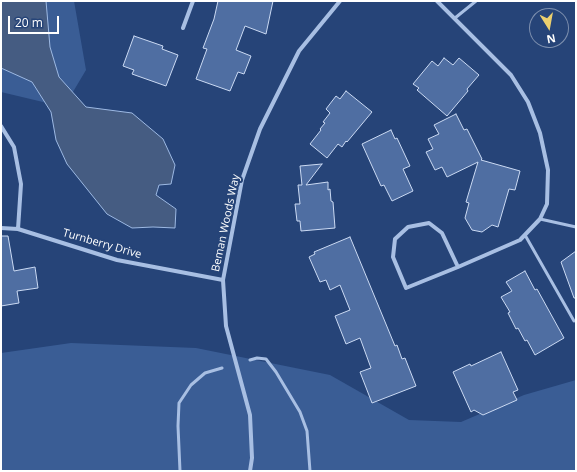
<!DOCTYPE html>
<style>
body{margin:0}
#map{position:relative;width:577px;height:472px;overflow:hidden;background:#264478;font-family:"Open Sans",sans-serif}
canvas{display:block}
.frame{position:absolute;inset:0;border:2px solid #fff;pointer-events:none}
.north{position:absolute;left:529px;top:8px;width:40px;height:40px;box-sizing:border-box;background:#264478;border:1px solid #7d8fae;border-radius:50%;rotate:169deg;font-size:11px;font-weight:700;line-height:16px;text-align:center;color:#fff}
.north::after{content:'';display:block;margin:auto;width:14px;height:18px;background:#ebcf6e;clip-path:polygon(50% 0,100% 100%,50% 72%,0 100%)}
.scale{position:absolute;left:8px;top:16px;width:51px;height:18px;box-sizing:border-box;border:2px solid #fff;border-top:0;padding-left:5px;font-size:12px;line-height:14px;white-space:nowrap;color:#fff;-webkit-text-stroke:3px #264478;paint-order:stroke}
</style>
<div id="map">
<canvas width="577" height="472"></canvas>
<div class="frame"></div>
<div class="north">N</div>
<div class="scale">20 m</div>
</div>
<script>
const c = document.querySelector('canvas').getContext('2d');
c.lineJoin = 'round';
function fillPath(path, color) { c.fillStyle = color; c.fill(path, 'evenodd'); }
const toPath = rows => new Path2D(rows.map(r => 'M' + r).join(''));
function strokePath(path, color, width, dash) { c.strokeStyle = color; c.lineWidth = width; c.lineCap = dash ? 'butt' : 'round'; c.setLineDash(dash || []); c.stroke(path); }
function write(font, color, halo, rows, align = 'center') {
  c.font = font + ' "Open Sans",sans-serif'; c.lineWidth = 4; c.setLineDash([]); c.textBaseline = 'middle'; c.strokeStyle = halo; c.fillStyle = color; for (const [text, x, y, turn = 0] of rows) {
    c.save(); c.translate(x, y); c.rotate((+turn || 0) * Math.PI / 180); c.textAlign = isNaN(turn) ? turn : align; if (halo) c.strokeText(text, 0, 0); c.fillText(text, 0, 0); c.restore();
  }
}
const green = toPath([
 [1,1,74,1,86,70,64,107,1,92],
 [71,343,196,348,330,375,409,420,461,422,524,395,576,380,576,471,1,471,1,353]
]);
const water = toPath([
 [1,1,46,1,50,47,59,77,86,107,132,113,163,139,175,165,171,184,159,185,156,195,176,209,175,228,153,227,132,228,107,214,67,164,56,140,51,112,32,82,1,68,1,1]
]);
const building = toPath([
 [218,1,273,1,266,34,245,26,236,50,251,56,244,74,238,72,230,91,196,79,207,49,203,48,214,19,218,1],
 [134,36,163,46,162,49,178,55,166,86,132,74,134,70,123,66,134,36],
 [444,58,453,65,459,58,479,75,467,89,468,91,447,116,417,90,419,88,413,84,432,61,438,66,444,58],
 [346,91,372,112,347,142,346,141,342,147,338,144,327,158,310,144,321,130,320,129,325,123,323,122,330,113,326,109,336,96,340,99,346,91],
 [456,114,464,130,467,129,482,159,481,160,520,171,515,190,509,189,498,227,492,225,482,232,472,230,465,218,469,203,466,202,478,162,447,177,442,167,435,170,426,152,433,149,428,139,439,134,434,125,456,114],
 [391,130,395,139,397,138,410,166,403,169,413,191,392,201,384,185,381,186,362,144,391,130],
 [322,164,306,185,328,182,328,190,330,189,331,201,333,202,335,228,301,231,300,221,297,221,295,204,300,204,298,185,302,185,300,166,322,164],
 [1,236,8,236,14,271,35,267,38,288,17,291,19,303,1,306,1,236],
 [350,237,395,346,397,345,402,359,405,358,416,386,372,403,360,372,371,368,360,338,346,344,335,316,350,310,340,285,330,290,326,280,320,282,309,257,315,254,314,252,350,237],
 [576,251,576,298,574,298,561,262,576,251],
 [525,271,535,290,537,289,564,338,535,355,527,340,525,341,518,328,516,329,508,313,510,312,501,297,512,291,506,282,525,271],
 [501,352,518,390,513,392,517,400,483,415,474,410,471,412,453,372,470,364,471,366,501,352]
]);
const service = toPath([
 [455,18,476,1],
 [540,219,576,227],
 [525,235,574,321],
 [250,360,257,358,266,359,276,372,300,412,307,431,310,471],
 [180,471,178,426,179,403,191,385,205,373,222,368]
]);
const minor = toPath([
 [437,1,511,75,528,102,540,133,548,170,547,204,540,219,520,240,458,267,406,288,393,257,395,239,408,227,429,223,442,233,458,267],
 [183,28,193,1],
 [1,126,14,147,21,184,18,229],
 [1,228,18,229,117,260,223,280],
 [250,471,252,458,250,415,226,326,223,280,242,180,260,129,299,51,340,1]
]);
const streetNames = [
 ["Beman Woods Way",226,223,-78],
 ["Turnberry Drive",102,244,16]
];
fillPath(green, '#3a5d95');
fillPath(water, '#455c82');
strokePath(water, '#9db9e3', 1);
fillPath(building, '#4f6ea2');
strokePath(building, '#cbdaf3', 1);
strokePath(service, '#a8bfe3', 3);
strokePath(minor, '#a8bfe3', 4);
write('11px', '#fff', '#264478', streetNames);
</script>
